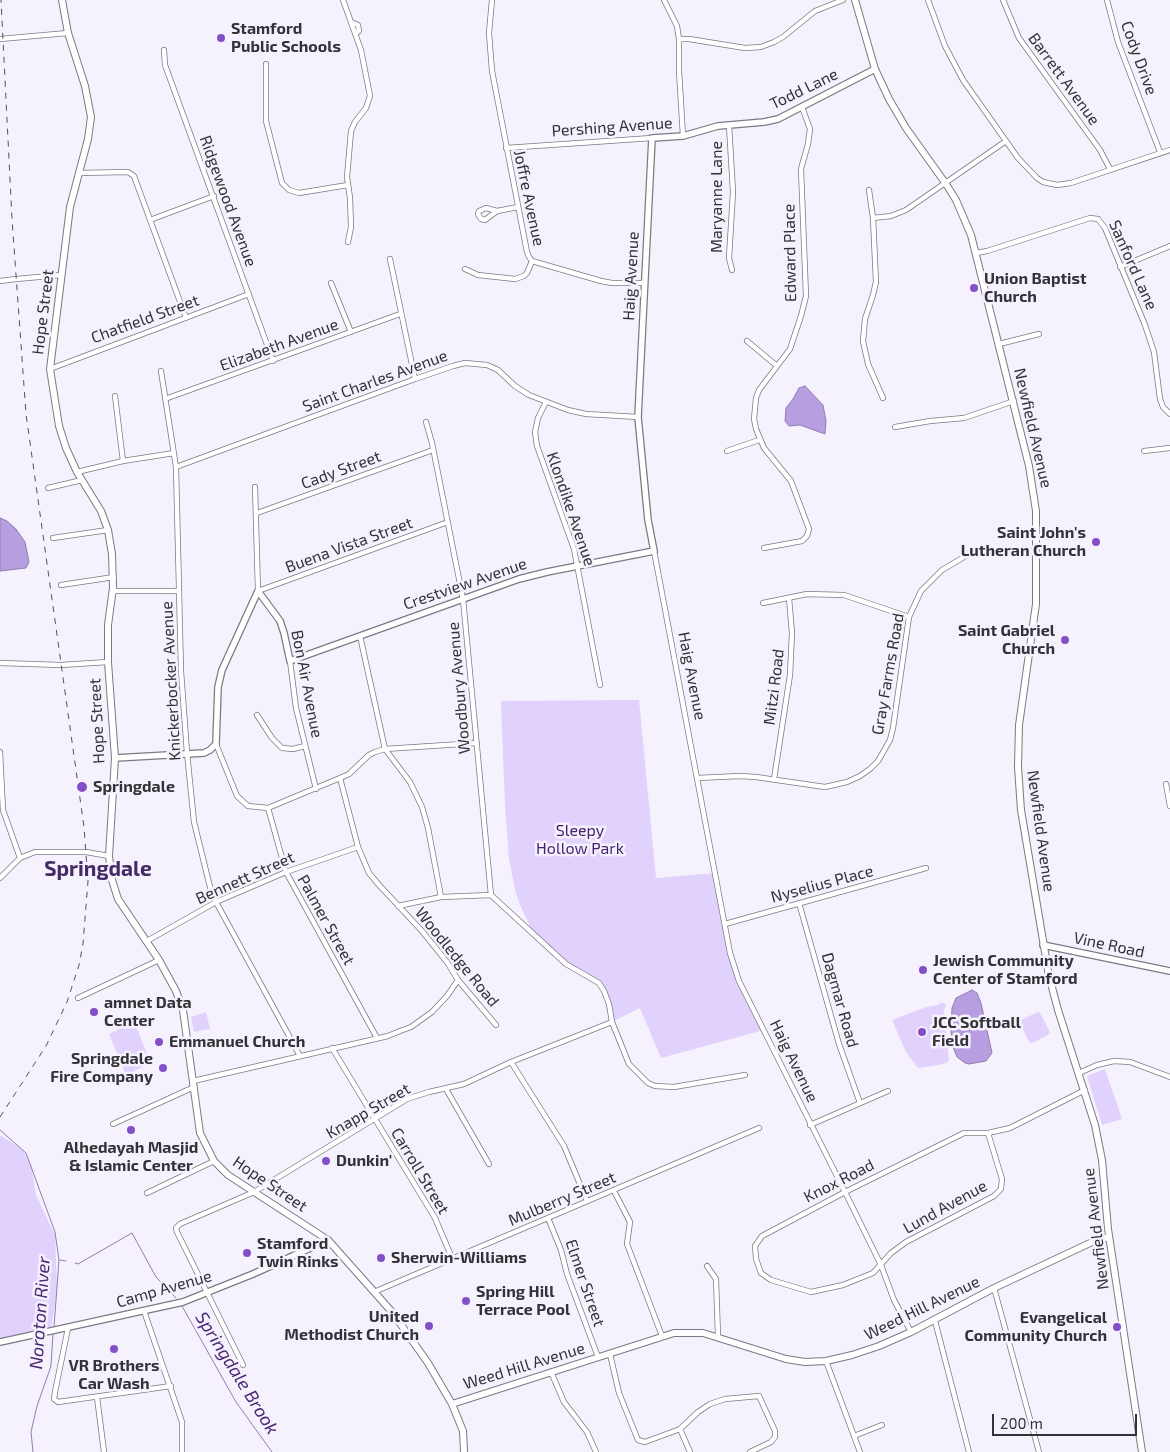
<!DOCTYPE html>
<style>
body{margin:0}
#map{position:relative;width:1170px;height:1452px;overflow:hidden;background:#f5f1fd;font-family:"Exo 2",sans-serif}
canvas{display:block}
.scale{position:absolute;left:992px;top:1414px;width:145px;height:22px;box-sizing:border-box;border:2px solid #333236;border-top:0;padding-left:6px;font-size:15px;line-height:18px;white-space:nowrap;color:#333236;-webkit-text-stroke:4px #f5f1fd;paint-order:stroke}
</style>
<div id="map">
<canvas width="1170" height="1452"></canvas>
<div class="scale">200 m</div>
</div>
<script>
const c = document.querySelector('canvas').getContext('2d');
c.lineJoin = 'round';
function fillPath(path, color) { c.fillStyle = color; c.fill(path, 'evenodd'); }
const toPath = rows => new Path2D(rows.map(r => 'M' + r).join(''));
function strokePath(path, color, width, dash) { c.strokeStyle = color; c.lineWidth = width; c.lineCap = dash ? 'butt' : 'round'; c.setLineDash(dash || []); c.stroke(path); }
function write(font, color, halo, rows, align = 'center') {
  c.font = font + ' "Exo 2",sans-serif'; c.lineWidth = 5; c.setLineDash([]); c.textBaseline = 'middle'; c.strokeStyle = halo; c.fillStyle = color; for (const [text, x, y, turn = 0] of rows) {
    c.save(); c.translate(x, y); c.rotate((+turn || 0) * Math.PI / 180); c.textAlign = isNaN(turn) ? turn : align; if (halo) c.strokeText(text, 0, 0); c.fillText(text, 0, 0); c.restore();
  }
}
const green = toPath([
 [639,700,656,878,716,873,735,969,764,1030,661,1058,640,1008,612,1022,611,1013,599,983,572,969,535,937,520,905,515,890,509,859,505,806,501,701],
 [942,1002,946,1005,944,1010,949,1060,946,1063,939,1065,918,1068,906,1052,892,1020,926,1007,938,1005],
 [206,1012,210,1029,194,1032,191,1017],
 [1038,1012,1040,1013,1050,1032,1048,1035,1032,1043,1029,1042,1020,1023,1021,1020],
 [134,1022,151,1063,126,1075,109,1034],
 [1105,1069,1122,1119,1102,1125,1087,1076],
 [0,1135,23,1150,31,1165,36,1195,55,1235,57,1288,51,1330,0,1339]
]);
const water = toPath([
 [805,386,823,405,826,421,825,434,800,425,789,426,785,421,786,408,793,399,799,388,805,386],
 [0,518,7,521,16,529,25,542,29,562,26,568,0,571,0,518],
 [972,990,977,993,981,1003,992,1053,986,1061,969,1064,965,1063,957,1057,953,1047,951,1032,952,1008,956,998,972,990]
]);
const stream = toPath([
 [0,1130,26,1153,55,1232,59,1260,54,1327],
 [60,1260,66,1261],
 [75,1263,78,1264,132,1233,156,1277,176,1298],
 [182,1306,236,1402,272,1452],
 [33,1452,31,1432,37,1406,51,1366,53,1333]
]);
const minor = toPath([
 [343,0,361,50,370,96,366,108,355,122,351,131,347,177,350,198,351,227,348,242],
 [492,0,489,33,492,71,527,252,529,257,532,261,601,281,612,283,645,283],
 [664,0,677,26,679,39,689,39,745,48,761,47,774,42,783,37,815,11,843,0],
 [928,0,945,46,963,80,1018,158,1037,178,1043,182,1057,185,1071,183,1170,150],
 [1003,0,1019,38,1100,150,1110,169],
 [1107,0,1118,42,1160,152],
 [351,22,358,25,359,31,355,34],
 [0,39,68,33],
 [679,39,679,71,683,136],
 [164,50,165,65,273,361],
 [266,64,266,121,282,183,289,190,299,193,348,185],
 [729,125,733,192,729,258,732,270],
 [506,148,652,138],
 [78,173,128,172,134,176,186,318],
 [869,190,873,218,876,282,873,295,865,319,863,341,868,364,883,398],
 [497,211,486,208,479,211,478,214,481,219,485,220,497,211,518,207],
 [873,218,891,216,906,210,1006,141],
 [150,220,214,196],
 [976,253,987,251,1090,218,1098,219,1105,228,1145,325,1154,352,1160,399,1163,407,1170,414],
 [390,259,415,379],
 [1120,267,1170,246],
 [465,269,478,275,515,279,524,276,527,273,532,261],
 [0,281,16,279,61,275],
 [331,283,351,332],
 [747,341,777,366],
 [999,344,1039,334],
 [50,369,249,294],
 [161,371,176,467,181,671,187,753,194,822,211,891,216,902,300,1056],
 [115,396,123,461],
 [165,399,400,314],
 [546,402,538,418,535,432,537,446,574,549,600,685],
 [426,422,432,443,463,599,491,895],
 [895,427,930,421,964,418,1014,401],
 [727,451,759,440],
 [1144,451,1170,448],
 [176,467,415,379,453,366,465,363,487,365,498,370,515,386,529,395,568,410,586,414,638,417],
 [77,472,123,461,174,453],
 [255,487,258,591,448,522],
 [48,488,82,480],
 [257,513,433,450],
 [53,538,108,530],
 [764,548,802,541,807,536,809,529,791,481,764,448,756,429,754,419,756,398,759,390,790,349,801,316,806,296,801,169,808,144,810,129,802,107],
 [654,551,730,953,739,981,845,1192,881,1265,894,1300,911,1332],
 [61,585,114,577],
 [113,591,178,591],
 [763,603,807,594,844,595,909,617],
 [360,636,385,749,410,782,422,807,428,828,441,897],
 [290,661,296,708,316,789],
 [0,663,61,665,108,662],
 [257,715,272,738,282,748,293,749,305,746],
 [216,744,237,796,248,806,268,808,340,778,349,774,369,755,375,752,385,749,477,743],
 [0,752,3,810,20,858],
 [340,778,358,847,369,873,379,885,422,931,447,962,458,980,496,1025],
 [697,778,740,776,756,777,825,787,847,782,860,776,870,769,878,761,890,740,893,728,909,617,921,591,942,570,969,554,988,550,1037,551],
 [774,779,790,675,792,633,789,598],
 [1166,784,1170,806],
 [268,808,286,872,377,1038],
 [0,878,20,858,35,852,86,852,109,856],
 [799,903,839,1044,860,1103],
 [398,906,441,897,491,895,566,964,599,983,604,991,609,1004,612,1022,629,1064,648,1083,655,1086,674,1087,745,1075],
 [725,924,926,868],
 [147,941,216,902,286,872,358,847],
 [78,998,159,960],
 [332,1048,435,1218,452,1258],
 [511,1062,564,1146,587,1201],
 [1079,1073,1097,1065,1114,1061,1130,1062,1170,1077],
 [193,1081,388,1036,400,1031,411,1027,432,1012,447,996,458,980],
 [446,1089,489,1164],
 [113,1124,194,1087],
 [810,1125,888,1091],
 [988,1133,1002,1179,1001,1189,994,1196,906,1242,891,1253,873,1273,843,1285,811,1292,771,1280,761,1273,756,1259,755,1246,762,1236,845,1192,964,1133,988,1133,1010,1128,1085,1090],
 [614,1191,630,1222,627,1244,662,1336],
 [147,1193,214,1161],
 [548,1218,561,1250,567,1274,598,1357],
 [707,1266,716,1279,718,1336],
 [994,1288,1039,1452],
 [374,1292,759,1128],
 [144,1311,182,1422,182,1452],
 [935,1321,969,1452],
 [68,1328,55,1392,54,1399,58,1402,171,1386],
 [610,1354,619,1393,638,1440,645,1442,680,1429,698,1412,710,1404,725,1399,759,1396,775,1431,775,1437,771,1442,750,1452],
 [826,1361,860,1452],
 [243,1365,177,1232,176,1228,180,1224,254,1192,407,1099,429,1092,464,1084,511,1062,612,1022],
 [551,1372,564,1402,587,1432,596,1452],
 [97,1397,104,1452],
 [680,1429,690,1452],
 [854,1436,882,1425]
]);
const tertiary = toPath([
 [115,758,204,753,210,750,216,744,218,687,222,670,258,591,280,621,284,633,290,661,519,579,547,572,654,551,648,520,638,417,652,138,683,136,718,126,764,122,778,119,875,69],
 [1043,945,1170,971],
 [0,1342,183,1302,253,1274,328,1240]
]);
const secondary = toPath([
 [62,0,68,33,85,86,91,117,88,139,70,207,50,369,59,426,66,448,77,472,101,511,108,530,112,554,113,588,108,625,108,662,115,758,109,856,112,880,118,899,159,960,176,991,183,1010,200,1133,214,1161,228,1175,328,1240,392,1312,428,1363,452,1404,463,1431,464,1452],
 [855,0,875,69,889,99,906,128,946,184,956,200,971,235,1029,466,1036,511,1036,604,1019,725,1018,767,1021,810,1049,976,1058,1010,1095,1125,1102,1160,1108,1229,1142,1452],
 [452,1404,674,1333,703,1333,786,1359,805,1362,826,1361,852,1355,879,1346,911,1332,994,1288,1090,1243,1109,1237]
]);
const rail = toPath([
 [0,1117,46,1046,67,1002,79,965,83,944,88,881,84,827,26,414,12,219,1,0]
]);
const markers = [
 [221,38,5,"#834fc7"],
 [974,288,5,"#834fc7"],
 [1096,542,5,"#834fc7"],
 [1065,640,5,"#834fc7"],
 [82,787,6,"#834fc7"],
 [923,970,5,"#834fc7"],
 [94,1012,5,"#834fc7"],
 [922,1032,5,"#834fc7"],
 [159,1042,5,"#834fc7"],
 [163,1068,5,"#834fc7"],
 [131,1130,5,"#834fc7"],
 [326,1161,5,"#834fc7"],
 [247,1253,5,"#834fc7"],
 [381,1258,5,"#834fc7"],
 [466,1301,5,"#834fc7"],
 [429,1326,5,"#834fc7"],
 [1117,1327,5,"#834fc7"],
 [114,1349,5,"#834fc7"]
];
const poiNames = [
 ["Stamford",231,29],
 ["Public Schools",231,47],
 ["Union Baptist",984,279],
 ["Church",984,297],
 ["Saint John's",1086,533,"right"],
 ["Lutheran Church",1086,551,"right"],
 ["Saint Gabriel",1055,631,"right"],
 ["Church",1055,649,"right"],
 ["Springdale",93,787],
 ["Jewish Community",933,961],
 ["Center of Stamford",933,979],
 ["amnet Data",104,1003],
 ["Center",104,1021],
 ["JCC Softball",932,1023],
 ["Field",932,1041],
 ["Emmanuel Church",169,1042],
 ["Springdale",153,1059,"right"],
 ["Fire Company",153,1077,"right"],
 ["Alhedayah Masjid",131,1148,"center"],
 ["& Islamic Center",131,1166,"center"],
 ["Dunkin'",336,1161],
 ["Stamford",257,1244],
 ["Twin Rinks",257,1262],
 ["Sherwin-Williams",391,1258],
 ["Spring Hill",476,1292],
 ["Terrace Pool",476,1310],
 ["United",419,1317,"right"],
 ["Methodist Church",419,1335,"right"],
 ["Evangelical",1107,1318,"right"],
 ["Community Church",1107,1336,"right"],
 ["VR Brothers",114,1366,"center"],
 ["Car Wash",114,1384,"center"]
];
const streetNames = [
 ["Cody Drive",1139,58,70],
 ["Barrett Avenue",1064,79,54],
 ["Todd Lane",804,89,-26],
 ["Pershing Avenue",612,127,-4],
 ["Maryanne Lane",717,197,-90],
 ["Joffre Avenue",529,198,78],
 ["Ridgewood Avenue",228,201,70],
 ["Edward Place",790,253,-91],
 ["Sanford Lane",1133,265,66],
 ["Haig Avenue",631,276,-87],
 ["Hope Street",43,312,-83],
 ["Chatfield Street",145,319,-20],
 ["Elizabeth Avenue",279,345,-20],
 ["Saint Charles Avenue",375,381,-20],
 ["Newfield Avenue",1033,428,77],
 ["Cady Street",341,470,-20],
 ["Klondike Avenue",571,509,71],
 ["Buena Vista Street",349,545,-20],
 ["Crestview Avenue",465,584,-19],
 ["Gray Farms Road",888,674,-80],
 ["Haig Avenue",692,676,79],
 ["Knickerbocker Avenue",171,681,-93],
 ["Bon Air Avenue",307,684,79],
 ["Mitzi Road",774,687,-83],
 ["Woodbury Avenue",459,688,-95],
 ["Hope Street",97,721,-93],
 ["Newfield Avenue",1041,831,82],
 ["Bennett Street",245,878,-24],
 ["Nyselius Place",822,884,-15],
 ["Palmer Street",326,920,61],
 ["Vine Road",1109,945,12],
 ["Woodledge Road",457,957,51],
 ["Dagmar Road",840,1000,74],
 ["Haig Avenue",794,1061,64],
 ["Knapp Street",368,1111,-30],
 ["Carroll Street",420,1171,59],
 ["Knox Road",839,1181,-27],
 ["Hope Street",270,1184,34],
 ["Mulberry Street",562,1199,-23],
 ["Lund Avenue",945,1207,-29],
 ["Newfield Avenue",1096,1229,-97],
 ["Elmer Street",585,1283,71],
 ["Camp Avenue",164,1289,-16],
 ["Weed Hill Avenue",922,1308,-26],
 ["Weed Hill Avenue",524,1366,-17]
];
const parkNames = [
 ["Sleepy",580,831],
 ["Hollow Park",580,849]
];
const waterNames = [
 ["Noroton River",40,1313,-86],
 ["Springdale Brook",237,1373,58]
];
const districtNames = [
 ["Springdale",98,869]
];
fillPath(green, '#e0d2fd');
fillPath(water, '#b69ee1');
strokePath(water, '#8f7eae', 1);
strokePath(stream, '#8f7eae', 1);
strokePath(minor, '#7c7983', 6);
strokePath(tertiary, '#7c7983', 8);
strokePath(secondary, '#7c7983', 8);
strokePath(minor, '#fff', 4.5);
strokePath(tertiary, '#fff', 5.5);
strokePath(secondary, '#fff', 6);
strokePath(rail, '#535257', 1, [6, 6]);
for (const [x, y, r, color] of markers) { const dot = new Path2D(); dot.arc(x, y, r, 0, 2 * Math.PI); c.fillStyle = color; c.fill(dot); strokePath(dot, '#f5f1fd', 2); }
write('bold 16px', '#333236', '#f5f1fd', poiNames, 'left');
write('16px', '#333236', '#f5f1fd', streetNames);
write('16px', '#431f6c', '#f5f1fd', parkNames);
write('italic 18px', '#4a2875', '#f5f1fd', waterNames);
write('bold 21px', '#432b65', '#f5f1fd', districtNames);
</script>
